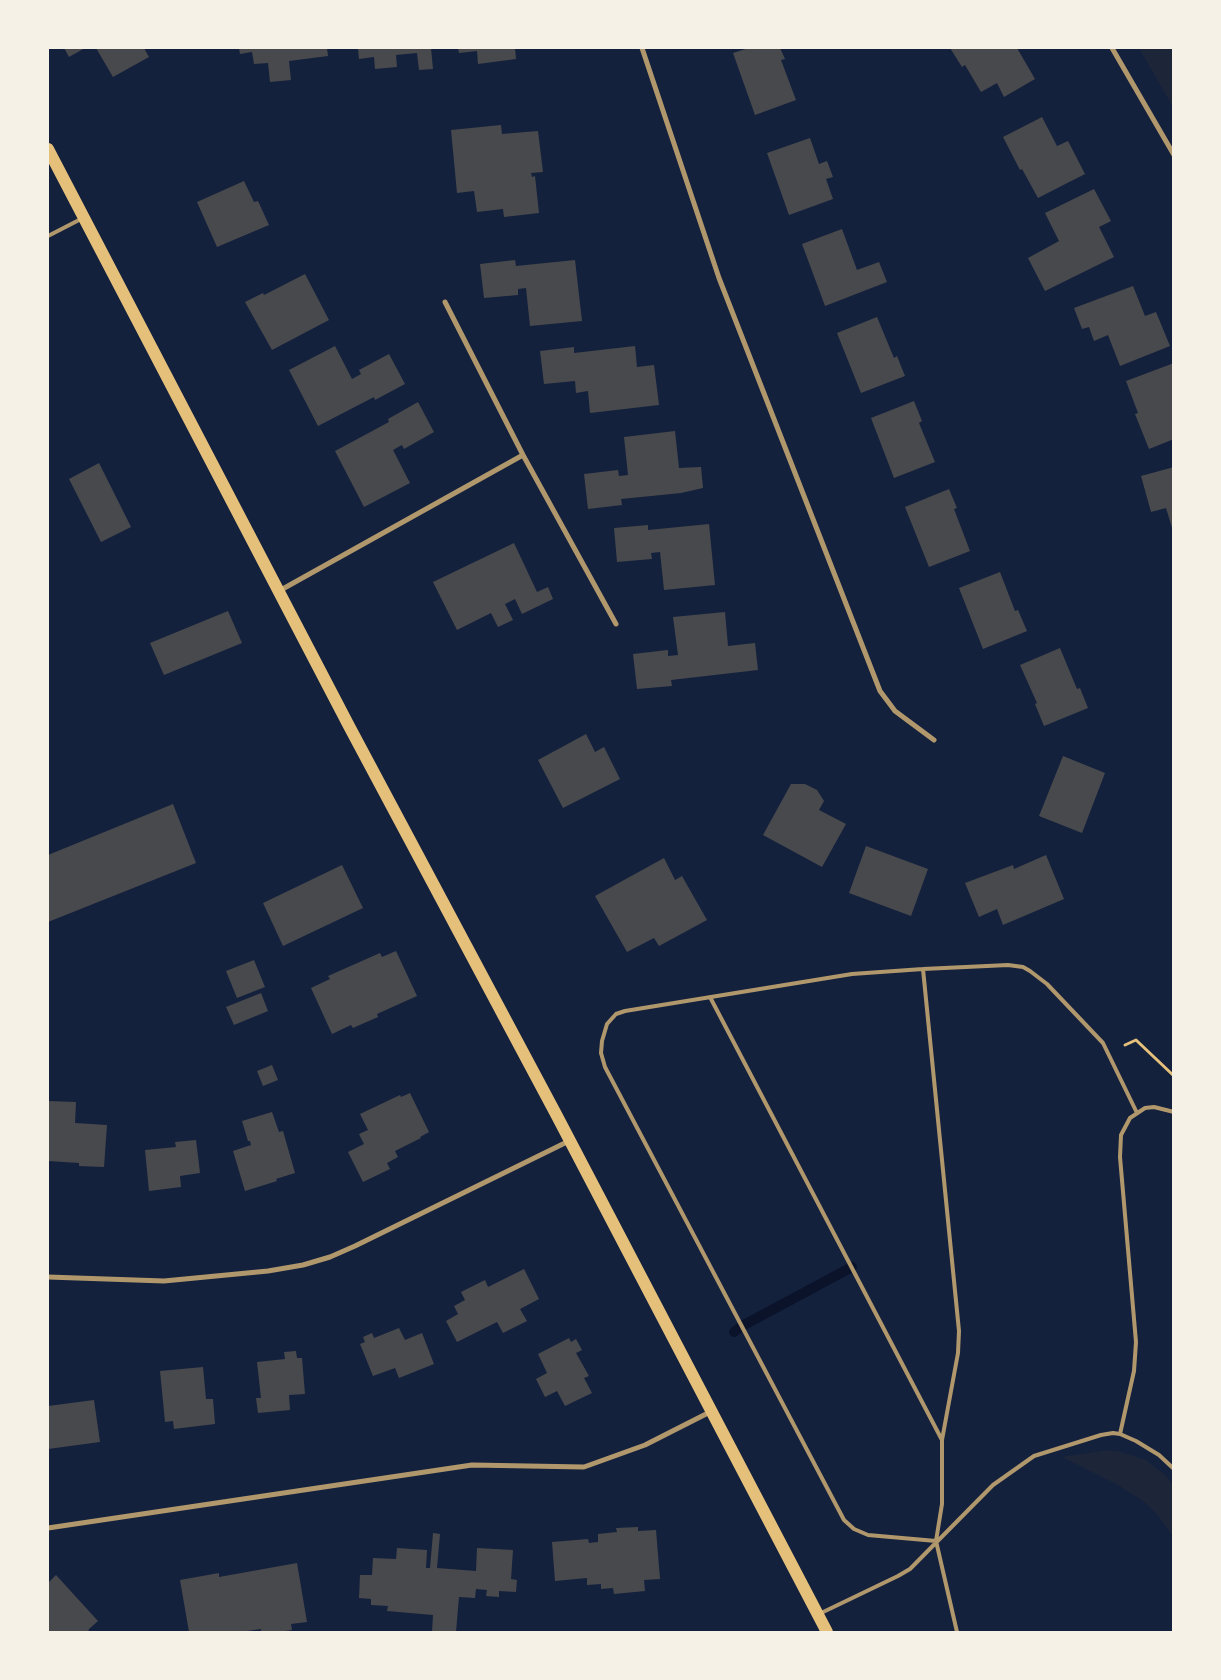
<!DOCTYPE html>
<style>
body{margin:0}
#map{position:relative;width:1221px;height:1680px;overflow:hidden;background:#14213d;font-family:"Source Sans 3",sans-serif}
canvas{display:block}
.frame{position:absolute;inset:0;border:49px solid #f6f1e7;pointer-events:none}
</style>
<div id="map">
<canvas width="1221" height="1680"></canvas>
<div class="frame"></div>
</div>
<script>
const c = document.querySelector('canvas').getContext('2d');
c.lineJoin = 'round';
function fillPath(path, color) { c.fillStyle = color; c.fill(path, 'evenodd'); }
const toPath = rows => new Path2D(rows.map(r => 'M' + r).join(''));
function strokePath(path, color, width, dash) { c.strokeStyle = color; c.lineWidth = width; c.lineCap = dash ? 'butt' : 'round'; c.setLineDash(dash || []); c.stroke(path); }
const green = toPath([
 [1139,48,1173,48,1173,107],
 [1108,1450,1121,1452,1146,1460,1165,1475,1173,1485,1173,1536,1155,1512,1143,1501,1116,1484,1062,1457]
]);
const stream = toPath([
 [734,1332,742,1326,852,1267]
]);
const building = toPath([
 [64,48,85,48,69,57],
 [96,48,144,48,149,57,113,77],
 [239,48,327,48,328,56,289,61,291,80,270,82,268,63,254,64,252,52,240,54],
 [358,48,431,48,433,69,419,70,417,53,396,55,397,67,375,69,374,57,359,59],
 [458,48,515,48,516,59,478,64,477,51,459,53],
 [749,48,780,48,785,59,781,60,796,100,755,115,733,53],
 [950,48,1017,48,1035,79,1004,97,997,83,981,92,965,65,962,67],
 [1042,117,1057,146,1068,141,1085,174,1038,198,1022,169,1020,170,1003,137],
 [501,125,502,134,538,131,543,172,531,173,532,177,535,176,539,213,504,217,503,209,477,212,474,191,457,193,451,130],
 [810,138,819,164,827,161,833,177,826,179,833,199,789,215,767,153],
 [244,181,254,202,258,201,269,225,217,247,197,202],
 [1094,189,1111,221,1099,227,1114,257,1045,291,1028,258,1059,241,1045,213],
 [842,229,857,270,879,262,887,282,825,306,802,244],
 [515,260,516,266,575,260,582,321,530,326,526,288,518,289,518,295,484,298,480,264],
 [305,274,329,320,272,350,245,302,263,293,264,295],
 [1133,286,1145,316,1156,312,1170,346,1120,366,1108,335,1094,341,1089,327,1082,329,1074,308],
 [877,317,894,358,897,356,905,376,861,393,837,333],
 [335,346,352,379,361,374,359,370,389,354,405,384,375,400,374,397,318,426,289,370],
 [635,346,637,367,654,365,659,405,590,413,588,391,576,393,575,381,544,384,540,351,574,347,574,353],
 [1174,363,1174,439,1149,449,1135,414,1138,413,1126,381],
 [914,401,922,421,919,423,935,462,894,478,871,418],
 [418,402,434,432,404,449,402,445,393,450,410,483,364,507,335,451,389,422,388,419],
 [675,431,679,468,701,467,703,488,681,493,621,499,622,505,588,509,584,474,618,470,619,476,628,475,624,437],
 [99,463,131,527,101,542,69,479],
 [1174,467,1174,531,1173,531,1166,508,1151,512,1141,476],
 [949,489,957,508,954,509,970,551,929,567,905,507],
 [709,524,715,585,664,590,660,552,651,553,652,559,617,562,614,528,648,525,648,530],
 [514,543,537,592,548,587,553,599,522,614,515,599,505,604,513,620,498,627,491,613,457,630,433,582],
 [1000,572,1015,611,1018,610,1027,631,983,649,959,588],
 [228,611,242,643,164,675,150,643],
 [725,612,728,646,755,643,758,670,671,680,672,686,637,689,633,654,668,650,668,656,678,655,673,617],
 [1060,648,1077,689,1080,688,1088,708,1044,726,1035,704,1037,703,1020,665],
 [586,734,595,752,604,747,620,779,563,808,538,760],
 [1063,756,1105,773,1082,833,1039,816],
 [791,784,805,784,817,790,824,801,819,810,846,824,822,867,763,835],
 [173,804,196,863,48,922,48,855],
 [866,846,928,869,911,916,849,893],
 [1046,855,1064,899,1003,925,997,909,979,917,965,883,1013,865,1014,869],
 [664,858,675,880,682,876,707,920,659,946,654,938,627,952,595,896],
 [342,865,363,908,283,946,263,903],
 [396,951,417,996,377,1014,378,1017,353,1028,351,1025,332,1034,311,988,330,979,328,976,380,953,382,957],
 [254,960,265,987,237,998,226,971],
 [261,993,268,1011,234,1025,226,1007],
 [272,1065,278,1080,263,1086,257,1071],
 [410,1093,429,1132,420,1137,421,1138,395,1151,398,1157,387,1163,390,1169,363,1182,348,1152,364,1144,359,1134,368,1130,360,1114,400,1095,401,1097],
 [48,1101,76,1102,75,1123,107,1125,104,1167,79,1166,79,1163,48,1161],
 [272,1112,279,1132,283,1131,295,1173,276,1179,277,1181,245,1191,233,1151,251,1145,250,1141,248,1141,242,1121],
 [196,1140,200,1173,180,1176,181,1187,149,1191,145,1150,176,1147,175,1142],
 [524,1269,539,1299,520,1309,527,1321,503,1333,497,1322,457,1342,446,1321,458,1314,454,1306,465,1300,461,1292,485,1280,488,1287],
 [399,1328,405,1340,422,1333,434,1364,399,1378,395,1368,373,1376,360,1344,365,1342,363,1337,372,1333,374,1338],
 [569,1338,571,1342,576,1339,582,1350,576,1353,589,1376,584,1378,592,1393,565,1406,557,1391,545,1397,536,1379,547,1373,538,1354],
 [296,1351,297,1358,302,1358,305,1394,289,1395,290,1410,258,1413,256,1398,261,1398,257,1362,285,1359,284,1352],
 [203,1367,206,1399,213,1399,215,1424,174,1429,173,1421,165,1422,160,1371],
 [94,1400,100,1442,48,1449,48,1406],
 [638,1527,638,1531,656,1530,660,1579,644,1580,645,1591,614,1594,613,1588,601,1589,601,1584,587,1585,587,1578,555,1581,552,1542,588,1539,589,1543,598,1542,598,1534,617,1532,616,1528],
 [433,1533,440,1534,437,1568,476,1571,477,1548,513,1550,511,1579,517,1580,516,1592,499,1591,499,1597,486,1596,487,1590,476,1589,475,1598,459,1597,456,1632,432,1632,433,1615,387,1611,388,1606,371,1605,371,1599,359,1598,360,1575,372,1575,373,1558,396,1559,397,1548,427,1550,426,1568,430,1568],
 [297,1563,307,1622,291,1624,292,1630,278,1632,261,1632,261,1629,240,1632,189,1632,180,1580,219,1573,219,1577],
 [56,1575,98,1621,88,1630,91,1632,48,1632,48,1583]
]);
const path = toPath([
 [1125,1045,1136,1040,1174,1076]
]);
const service = toPath([
 [48,236,81,219],
 [923,969,959,1331,958,1353,942,1440,942,1504,936,1541,868,1535,854,1529,844,1520,605,1067,601,1053,602,1041,607,1024,616,1014,625,1011,852,974,923,969],
 [923,969,1008,965,1023,967,1030,971,1047,984,1103,1043,1137,1113],
 [710,997,942,1440],
 [1120,1434,1136,1441,1159,1455,1174,1469],
 [936,1541,957,1632],
 [819,1614,898,1576,910,1569,993,1485,1034,1456,1101,1435,1113,1433,1120,1434,1134,1371,1136,1342,1120,1157,1121,1135,1130,1118,1145,1108,1154,1107,1174,1112]
]);
const minor = toPath([
 [642,48,719,278,880,691,895,711,934,740],
 [1112,48,1174,155],
 [445,302,523,455,616,624],
 [279,591,523,455],
 [48,1277,164,1281,268,1271,303,1265,330,1257,355,1246,569,1141],
 [48,1528,472,1465,584,1467,645,1445,710,1412]
]);
const primary = toPath([
 [48,149,349,726,557,1116,827,1632]
]);
fillPath(green, '#1d2539');
strokePath(stream, '#0b132b', 10);
fillPath(building, '#48494c');
strokePath(path, '#e5c07b', 3);
strokePath(service, '#b1986c', 4);
strokePath(minor, '#b1986c', 5);
strokePath(primary, '#e5c07b', 12);
</script>
